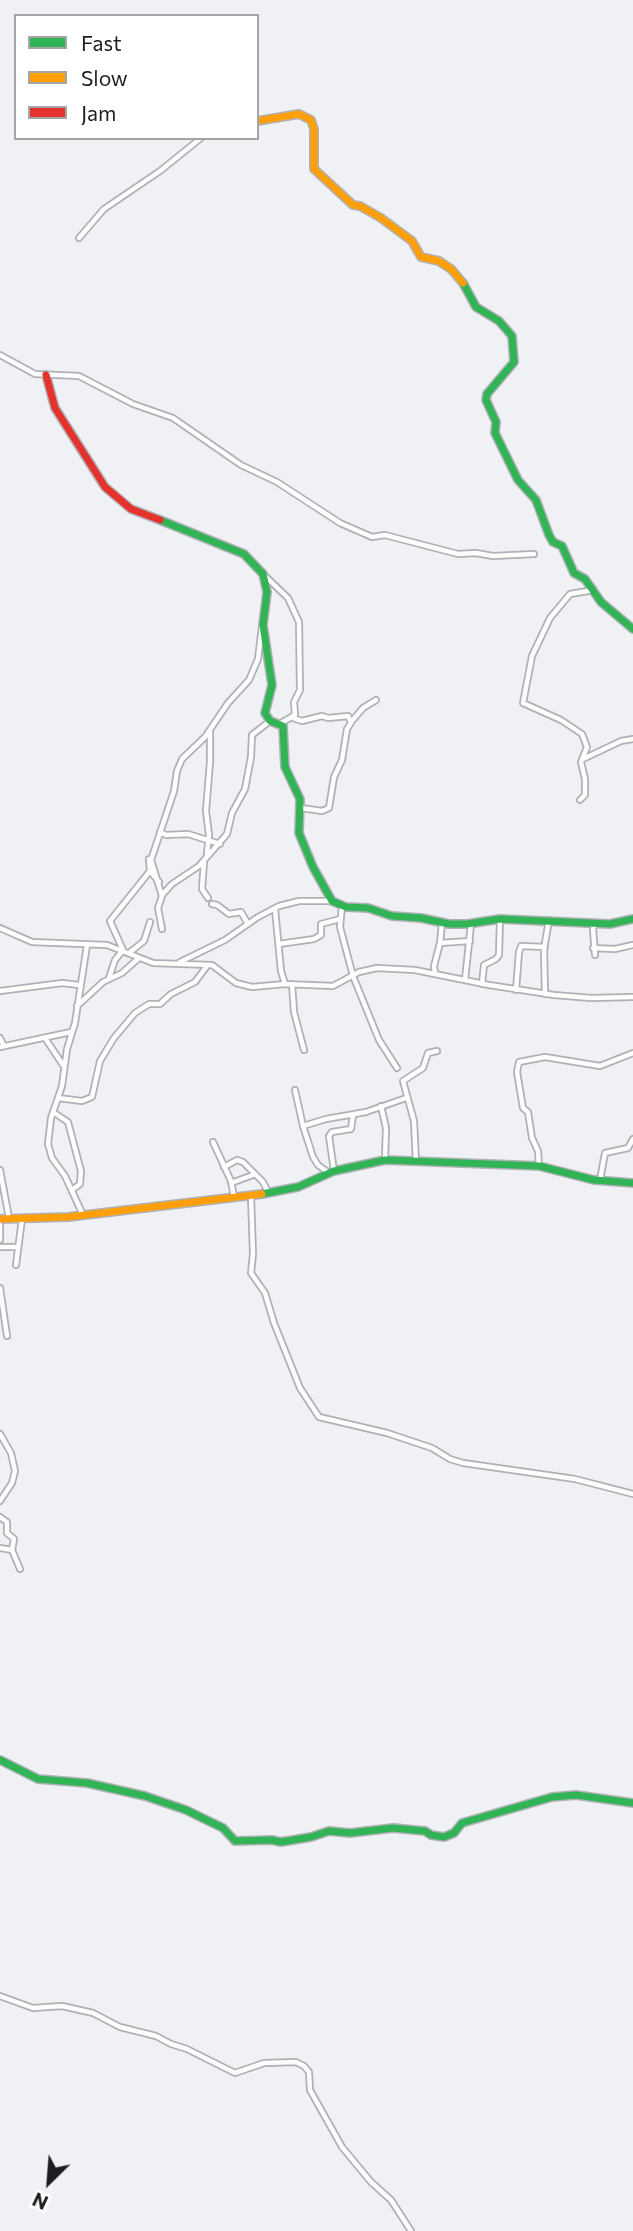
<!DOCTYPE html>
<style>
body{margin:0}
#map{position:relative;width:633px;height:2231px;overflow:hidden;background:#eff1f5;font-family:Commissioner,sans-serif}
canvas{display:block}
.legend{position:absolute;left:14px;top:14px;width:245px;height:126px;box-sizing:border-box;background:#fff;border:2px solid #a4a5a6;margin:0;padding:9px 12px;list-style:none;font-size:21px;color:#1c1d20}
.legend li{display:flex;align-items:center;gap:14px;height:35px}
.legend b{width:35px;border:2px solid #a4a5a6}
.north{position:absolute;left:14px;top:2147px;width:70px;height:70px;-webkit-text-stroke:5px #fff;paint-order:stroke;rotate:205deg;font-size:19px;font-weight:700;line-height:28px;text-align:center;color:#1c1d20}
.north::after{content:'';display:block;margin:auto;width:24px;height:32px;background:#1c1d20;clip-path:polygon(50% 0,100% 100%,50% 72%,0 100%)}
</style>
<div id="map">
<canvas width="633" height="2231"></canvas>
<ul class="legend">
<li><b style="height:9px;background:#30b455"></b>Fast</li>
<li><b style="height:9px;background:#ff9f0a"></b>Slow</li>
<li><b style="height:9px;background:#e5322d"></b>Jam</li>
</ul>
<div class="north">N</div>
</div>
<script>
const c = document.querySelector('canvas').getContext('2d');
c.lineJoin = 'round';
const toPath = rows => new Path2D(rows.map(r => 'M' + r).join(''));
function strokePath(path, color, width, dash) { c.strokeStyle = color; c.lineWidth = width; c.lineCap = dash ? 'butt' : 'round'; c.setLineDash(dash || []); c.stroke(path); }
const street = toPath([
 [79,238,104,209,160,171,201,138],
 [0,355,35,374,79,376,133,404,173,418,241,465,277,482,340,523,372,537,385,535,458,554,476,553,493,556,534,554],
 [263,574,288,598,299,622,300,690,294,702,295,715,281,723],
 [293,718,302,721,322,716,328,718,348,716,351,722],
 [583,759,621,741,633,739],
 [580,800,585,795,585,779,581,762,587,747,582,734,561,720,523,703,532,656,550,618,570,594,594,590],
 [301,808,322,811,329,808,334,777,342,760,347,729,352,721,363,708,376,700],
 [160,832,166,835,188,834,220,844],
 [207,854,209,835,206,811,210,762,210,731],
 [149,859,150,871,159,882],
 [204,862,202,889,208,898],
 [162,895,172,884,199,866,227,834,232,813,245,789,251,757,252,735,270,721],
 [212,904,217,905,229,914,241,912,248,924],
 [342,906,340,927,353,976,379,1040,397,1068],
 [275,909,281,971,285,984],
 [0,928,32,942,107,945,153,963,212,965,236,983,252,987,285,984,333,986,359,972,377,968,415,970,489,985,554,995,591,998,633,997],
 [162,929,158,908,162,896,151,860,174,791,177,771,182,759,205,737,228,703,249,680,258,659,262,626],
 [440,943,470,941],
 [279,944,314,939,321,935,321,924,340,919],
 [593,948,615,949,633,945],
 [129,953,144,941,150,922],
 [595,955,593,929,595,923],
 [180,962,225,940,258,917,279,906,299,901,332,901],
 [435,973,434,966,440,943,442,923],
 [109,978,115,960,123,950,110,921,150,871],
 [465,980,471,924],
 [292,984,294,1012,304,1050],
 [482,984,484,965,496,959,499,955,500,919],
 [516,990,519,952,521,946,545,947],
 [0,991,62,983,79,985],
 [545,994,544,949,549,920],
 [77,1006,103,982,122,973,139,958],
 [0,1038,4,1046],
 [45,1038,63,1065],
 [0,1047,71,1032],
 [295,1090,303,1126,313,1157,318,1165,329,1173],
 [58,1098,82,1101,92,1097,100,1061,114,1038,135,1013,149,1004,160,1004,171,994,195,982,207,966],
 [381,1106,386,1128,385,1160],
 [53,1112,68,1122,81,1171,80,1184,72,1190],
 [303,1126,326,1119,366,1112,406,1098],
 [213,1142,231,1181,234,1197],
 [416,1162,414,1121,403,1081,423,1068,428,1053,437,1051],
 [539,1166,538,1151,532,1138,528,1112,523,1108,517,1072,519,1062,545,1057,600,1066,633,1053],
 [224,1167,237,1160,243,1162,263,1182,268,1192],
 [0,1170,9,1218],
 [334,1171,329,1136,332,1132,351,1129,353,1115],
 [600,1180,605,1153,628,1148,633,1139],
 [231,1183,253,1175],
 [251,1196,253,1254,251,1273,265,1293,274,1323,300,1388,319,1417,387,1433,432,1448,450,1459,463,1463,575,1479,633,1494],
 [83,1215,65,1176,52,1158,48,1144,51,1118,62,1086,67,1049,75,1023,87,945],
 [0,1225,0,1240],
 [0,1247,17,1247],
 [16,1265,22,1219],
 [0,1288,7,1336],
 [0,1434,11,1453,15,1471,12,1483,0,1501],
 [0,1517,7,1522,7,1533,14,1539,12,1550],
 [0,1548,12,1550,20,1569],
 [0,1996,33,2008,62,2006,93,2013,120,2027,156,2036,171,2044,187,2049,235,2073,264,2063,296,2062,304,2066,309,2072,310,2090,342,2147,371,2182,391,2200,411,2231]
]);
const fast = toPath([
 [463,283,476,307,499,321,512,336,514,362,487,394,486,400,496,422,495,433,518,480,536,500,549,535,553,542,562,546,574,573,585,579,601,602,633,629],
 [160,520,244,554,263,574,267,592,263,625,272,685,265,713,270,721,283,726,285,767,300,799,299,833,313,867,332,901,346,907,368,908,392,916,421,918,449,924,467,924,500,919,610,924,633,919],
 [262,1194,298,1187,334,1171,385,1160,539,1166,594,1180,633,1183],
 [0,1760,38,1779,87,1783,145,1796,186,1810,223,1828,235,1841,272,1840,281,1842,311,1837,329,1831,350,1833,393,1828,425,1831,431,1835,444,1837,454,1833,462,1823,552,1797,576,1795,633,1803]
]);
const slow = toPath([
 [257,121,299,114,311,120,314,129,314,169,353,205,360,206,381,218,412,241,421,257,439,261,451,269,463,283],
 [0,1219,68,1217,262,1194]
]);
const jam = toPath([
 [46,375,55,408,105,487,131,509,160,520]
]);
strokePath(street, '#b0b1b5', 8);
strokePath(fast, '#b0b1b5', 10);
strokePath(slow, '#b0b1b5', 10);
strokePath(jam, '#b0b1b5', 10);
strokePath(street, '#fdfdfe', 4.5);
strokePath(fast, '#30b455', 7);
strokePath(slow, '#ff9f0a', 7);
strokePath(jam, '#e5322d', 7);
</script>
